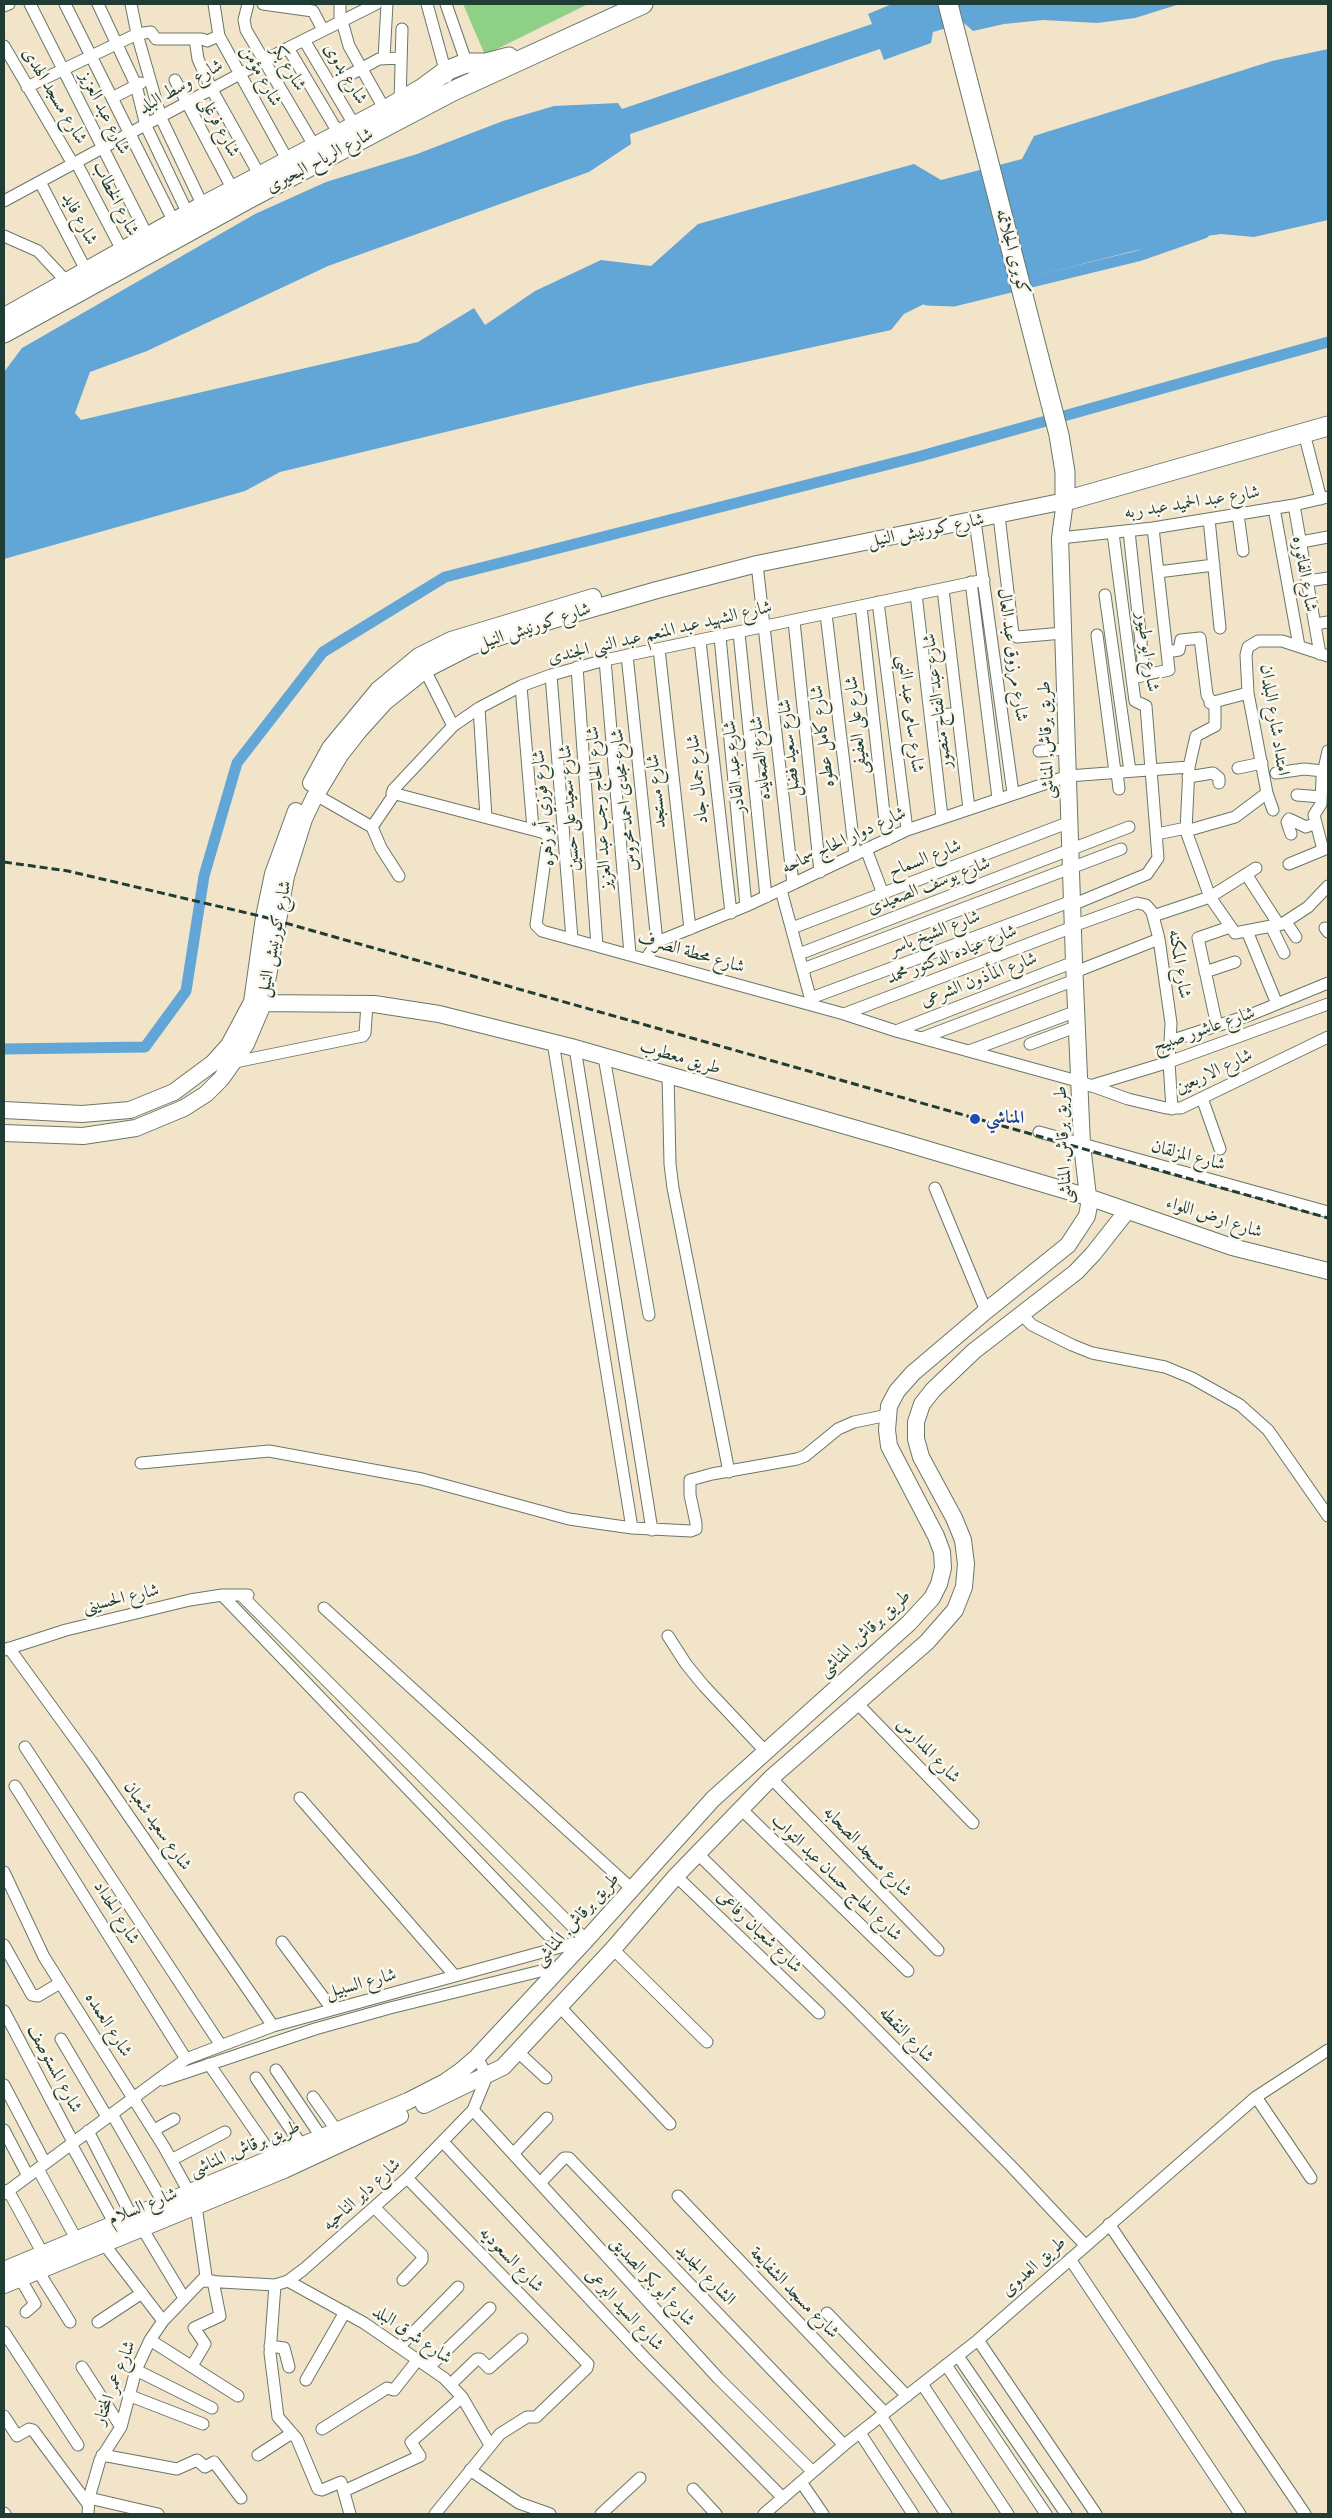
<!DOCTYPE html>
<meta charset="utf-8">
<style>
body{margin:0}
#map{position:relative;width:1332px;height:2518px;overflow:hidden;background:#f2e4c8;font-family:"IM FELL French Canon",serif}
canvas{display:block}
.frame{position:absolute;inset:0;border:5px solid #1f3d34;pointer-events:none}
</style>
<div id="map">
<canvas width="1332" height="2518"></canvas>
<div class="frame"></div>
</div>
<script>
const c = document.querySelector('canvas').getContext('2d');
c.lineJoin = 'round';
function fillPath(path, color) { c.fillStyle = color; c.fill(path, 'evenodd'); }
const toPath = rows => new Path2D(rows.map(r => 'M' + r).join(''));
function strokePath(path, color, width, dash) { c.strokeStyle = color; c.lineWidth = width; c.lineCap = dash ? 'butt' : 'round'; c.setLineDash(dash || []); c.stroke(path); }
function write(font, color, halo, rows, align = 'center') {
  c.font = font + ' "IM FELL French Canon",Amiri,serif'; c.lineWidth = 5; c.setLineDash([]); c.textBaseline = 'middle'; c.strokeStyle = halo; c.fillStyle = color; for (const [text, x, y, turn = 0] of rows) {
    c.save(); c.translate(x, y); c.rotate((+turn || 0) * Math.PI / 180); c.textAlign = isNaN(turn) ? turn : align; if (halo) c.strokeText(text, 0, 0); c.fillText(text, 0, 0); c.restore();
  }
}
const green = toPath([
 [463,4,588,4,485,55]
]);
const water = toPath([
 [892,4,1180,4,1135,18,1097,23,1043,20,1004,24,973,31,964,23,933,32,931,43,884,60,880,49,630,134,631,144,589,172,328,266,147,351,90,372,75,413,81,420,418,342,474,308,485,325,535,291,601,260,651,266,698,224,914,164,941,180,1022,159,1034,136,1272,61,1328,49,1328,220,1254,237,1221,234,1177,240,924,304,904,314,891,330,640,385,280,472,245,491,4,559,4,372,22,348,255,214,326,182,417,154,503,121,554,106,618,103,622,109,872,24,868,14]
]);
const canal = toPath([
 [927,300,954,301,1138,256,1204,233],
 [4,1049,145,1047,186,991,204,876,237,763,323,652,445,577,921,456,1328,342]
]);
const street = toPath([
 [30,4,148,237],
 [65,4,174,222],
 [98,4,136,85,146,126,188,214],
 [131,4,137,34,161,118,203,206],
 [214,4,219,36,288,161],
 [248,4,244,20,246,30,315,147],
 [263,4,313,11,323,30],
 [340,4,340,22],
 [427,4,447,77],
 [446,4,468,67],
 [4,6,9,4],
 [342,21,349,46,385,110],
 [195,39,198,59,212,90,260,176],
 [304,40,355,126],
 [4,46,73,164],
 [288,48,339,134],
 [384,58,387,4],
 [175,80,233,190],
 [331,85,379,59,401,58],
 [27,87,137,34,151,32,156,39,202,39,207,41,219,36],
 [112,98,141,83],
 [400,102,402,29],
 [76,162,123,252],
 [40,182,87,272],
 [4,201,288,48,376,4],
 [4,236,38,251,68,283],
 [1304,433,1321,499],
 [1294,505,1320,654],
 [1274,508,1299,646],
 [1238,514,1243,551],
 [999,516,1013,634,1017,637,1063,633],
 [1209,519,1220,628],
 [975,521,1013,793],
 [1129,531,1143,661],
 [1060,538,1153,528,1294,505,1328,497],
 [1301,542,1328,537],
 [757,564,793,884],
 [1158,572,1214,565],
 [1308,581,1328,578],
 [971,582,998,798],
 [943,589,969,809],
 [916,594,942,817],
 [1105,595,1130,771],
 [878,602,907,830],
 [861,606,887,840],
 [826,614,855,855],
 [794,621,820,872],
 [1315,624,1328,622],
 [739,633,766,897],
 [1097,635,1115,772],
 [720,637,746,906],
 [700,641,731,913],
 [659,649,690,929],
 [1167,652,1179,650,1181,640,1200,638,1207,695,1215,708,1215,726,1196,736,1189,767],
 [627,655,657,942],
 [605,660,630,954],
 [577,667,597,946],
 [425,670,453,726],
 [551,675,572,939],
 [1132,678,1169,670,1153,528],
 [521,686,533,829],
 [1210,703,1248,693],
 [479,708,486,817],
 [931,716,951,714],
 [1039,751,1067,749],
 [1238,768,1262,763],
 [1117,772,1119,789],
 [1276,773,1304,769,1323,771],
 [1188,777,1213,773,1219,778,1219,783],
 [392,793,545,833,548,838,536,925,542,931,844,1014,896,1031,1081,1082,1128,1099,1166,1108,1181,1108,1328,1037],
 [1267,793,1273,810],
 [316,795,372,827,381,848,399,876],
 [1297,795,1321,797],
 [372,827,393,796,393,790,453,726,479,708,521,686,551,675,605,660,984,580],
 [1186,831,1235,817,1267,793,1248,693,1246,655,1248,647,1258,641,1282,641,1328,656],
 [1157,834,1186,828],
 [1291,834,1287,822,1289,819,1306,827,1316,823],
 [866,849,883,894],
 [1289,864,1323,850,1314,815,1321,804,1322,778,1328,751],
 [1246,874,1279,925],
 [781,890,812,1004],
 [1072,905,1147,874,1158,858,1146,706,1135,701,1113,533],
 [1153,916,1210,897,1256,868],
 [1286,922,1296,937],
 [1073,926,1137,903,1146,905,1152,912,1159,939,1171,1023,1169,1062,1172,1109],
 [1271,926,1284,953],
 [792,928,1070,822],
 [1325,928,1328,932],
 [1247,931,1277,1004],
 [799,954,1129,827],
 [646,959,657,942,746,906,907,830,1068,776,1189,767,1186,831,1210,897,1235,933,1282,924,1308,907,1328,886],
 [803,969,1121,849],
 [1075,972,1159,939],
 [1205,972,1235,962],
 [811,998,1072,901],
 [844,1014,1073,927],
 [1217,1026,1198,938,1230,927],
 [896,1031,1074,962],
 [922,1038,1075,980],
 [1170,1041,1250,1015,1328,983],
 [553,1042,632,1528],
 [1030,1044,1078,1026],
 [575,1048,652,1530],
 [969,1051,1077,1011],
 [604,1057,649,1315],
 [235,1062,363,1036,365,1033,367,1004],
 [668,1075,670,1164,673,1188,729,1472],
 [1090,1086,1169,1062,1328,1004],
 [1202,1098,1220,1149],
 [1039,1132,1328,1212],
 [935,1188,986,1311],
 [1021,1314,1032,1325,1072,1345,1092,1353,1165,1367,1192,1378,1240,1405,1268,1430,1328,1516],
 [141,1463,269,1451,422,1479,569,1519,632,1528,691,1531,696,1529,696,1523,690,1495,690,1480,712,1474,797,1459,805,1456,838,1429,854,1422,888,1415],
 [222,1595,548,1935],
 [324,1608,632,1889],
 [668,1636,686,1664,704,1686,765,1751],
 [9,1648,91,1761,273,2026],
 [4,1650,66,1630,190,1600,222,1595,248,1595],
 [857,1703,973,1823],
 [25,1747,220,2044],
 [771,1778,938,1950],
 [15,1786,186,2059],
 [300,1798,455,1976],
 [741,1809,908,1971],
 [697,1853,851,2004,1012,2167,1085,2245],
 [4,1872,44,1957,164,2147,190,2194],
 [676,1876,819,2013],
 [282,1942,332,2009],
 [4,1945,32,1995,38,1996,60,1983],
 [613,1949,707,2042],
 [560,2007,670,2124],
 [4,2011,73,2142],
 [61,2039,107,2117],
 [518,2052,546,2078],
 [209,2064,274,2158],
 [276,2070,322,2138],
 [256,2078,302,2146],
 [163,2080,315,2029,390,2008,561,1966],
 [4,2085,45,2163],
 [313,2097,337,2131],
 [1256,2097,1311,2178],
 [473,2110,718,2378,812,2471],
 [112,2114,164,2204],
 [4,2130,28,2176],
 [154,2130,174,2119],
 [88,2131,132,2217],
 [443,2142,644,2357,783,2498],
 [71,2144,115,2224],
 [513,2154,547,2118],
 [171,2160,225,2132],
 [38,2169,80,2246],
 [407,2178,588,2364,587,2368,536,2417,527,2417,500,2434,435,2514],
 [540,2183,564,2158,569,2158,844,2445],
 [8,2190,43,2254],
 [4,2194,186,2059,273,2026,586,1940,242,1596],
 [678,2196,885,2413],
 [375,2208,422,2255,422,2260,403,2280],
 [1109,2224,1305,2514],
 [142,2228,184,2298],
 [104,2244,163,2321],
 [1070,2259,1240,2514],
 [38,2271,70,2322],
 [20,2278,35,2304,26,2312],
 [203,2281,275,2285,288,2281,304,2269,407,2178,473,2110,487,2076,477,2057],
 [288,2281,364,2323,444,2378,462,2397,490,2445],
 [275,2285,270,2353,278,2417,297,2439,318,2489,322,2490,341,2482,350,2514],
 [827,2313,907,2396],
 [98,2322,142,2293],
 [4,2332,78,2445],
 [150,2340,238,2396],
 [978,2340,1096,2514],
 [270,2346,284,2348,289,2367],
 [400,2346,458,2287],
 [958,2356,1066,2514],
 [946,2365,1046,2514],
 [192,2366,205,2344,194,2328,220,2316,213,2281],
 [430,2366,490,2308],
 [82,2367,121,2427],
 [136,2370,212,2408],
 [306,2380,345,2312],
 [451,2384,477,2359,480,2359,489,2368,522,2339],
 [922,2384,1008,2514],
 [128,2395,203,2424],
 [4,2416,17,2436,29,2429,33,2430,88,2504],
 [881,2416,946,2514],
 [322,2429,387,2388,394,2390,419,2358],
 [860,2433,913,2514],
 [102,2455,177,2469,197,2460,205,2467,214,2462,241,2498],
 [258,2455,292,2433],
 [470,2470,519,2503,550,2514],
 [801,2482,823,2514],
 [693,2489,716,2514],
 [344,2491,420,2456,411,2442,462,2397],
 [89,2498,158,2514],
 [4,2513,5,2514],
 [88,2514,89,2498,100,2460,121,2427,136,2370,150,2340,163,2321,206,2276,195,2199],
 [601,2514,640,2478],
 [764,2514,844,2445,978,2340,1256,2097,1328,2050]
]);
const secondary = toPath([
 [311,783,330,748,378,690,419,656,451,640,593,597],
 [253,1003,374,1004,439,1014,571,1047,895,1140,1088,1197,1232,1247,1328,1271],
 [4,1110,82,1114,130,1110,174,1092,213,1063,229,1045,252,1002,264,917,273,874,296,811],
 [4,1133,83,1136,136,1128,184,1108,206,1094,221,1079,246,1044,263,1004,286,876,304,819,314,798,340,755,358,732,385,702,425,670,470,647,539,624,657,590,757,564,1065,501,1060,538,1074,962,1082,1145,1089,1205,1087,1216,1068,1245,986,1311,913,1373,897,1391,889,1406,887,1430,889,1446,936,1536,942,1552,943,1568,939,1584,932,1598,909,1623,713,1799,586,1940,477,2057,462,2070,445,2082,408,2101,4,2270],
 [424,2105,503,2067,613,1949,676,1876,771,1778,927,1642,955,1610,964,1587,966,1564,963,1540,954,1518,921,1457,916,1439,916,1422,922,1404,933,1390,974,1351,1076,1272,1093,1254,1127,1211],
 [4,2285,284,2170,400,2116]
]);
const primary = toPath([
 [948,4,1059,435,1065,472,1065,501,1328,426],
 [4,318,203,206,385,110,423,88,446,71,466,63,486,63,509,57],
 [4,333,250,198,453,91,643,4]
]);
const rail = toPath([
 [4,862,68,871,264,917,1328,1218]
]);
const markers = [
 [975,1119,6,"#1a4fb4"]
];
const streetNames = [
 ["شارع بكر",288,68,59],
 ["شارع بدوى",345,74,59],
 ["شارع مؤمن",261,76,62],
 ["شارع وسط البلد",181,87,-29],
 ["شارع مسجد الهدى",54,96,59],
 ["شارع عبد العزيز",104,113,63],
 ["شارع فرغلى",219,127,62],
 ["شارع الرياح البحيرى",320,161,-28],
 ["شارع الخطاب",115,199,63],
 ["شارع فايد",79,219,62],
 ["كوبرى الجلاتمه",1012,252,75],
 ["شارع عبد الحميد عبد ربه",1192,503,-9],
 ["شارع كورنيش النيل",926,531,-11],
 ["شارع الفاتوره",1304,574,80],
 ["شارع كورنيش النيل",534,627,-18],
 ["شارع الشهيد عبد المنعم عبد النبى الجندى",660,633,-13],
 ["شارع ابو طيور",1147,652,82],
 ["شارع مرزوق عبد العال",1012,655,82],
 ["شارع عبد الفتاح منصور",938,701,-97],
 ["شارع سامى عبد النبى",910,714,83],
 ["امتداد شارع البلدان",1274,720,81],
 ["شارع على العفيفى",857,725,-96],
 ["شارع كامل عطوه",823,736,-97],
 ["طريق برقاش, المناشى",1047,740,-92],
 ["شارع سعيد فضل",790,748,-96],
 ["شارع الصعايده",761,758,-96],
 ["شارع عبد القادر",735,767,-96],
 ["شارع جمال جاد",698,779,-96],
 ["شارع مستجد",657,791,-96],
 ["شارع مجدى احمد محروس",625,800,-96],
 ["شارع فوزي أبو زهره",544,808,-95],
 ["شارع سعيد على حسين",570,808,-94],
 ["شارع الحاج رجب عبد العزيز",600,808,-95],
 ["شارع دوار الحاج سماحه",844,841,-25],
 ["شارع السماح",925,859,-21],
 ["شارع يوسف الصعيدى",929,886,-21],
 ["شارع الشيخ ياسر",935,933,-21],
 ["شارع كورنيش النيل",275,939,-79],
 ["شارع محطة الصرف",691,953,16],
 ["شارع عياده الدكتور محمد",952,955,-21],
 ["شارع المكنه",1179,964,81],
 ["شارع المأذون الشرعى",979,980,-21],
 ["شارع عاشور صبيح",1204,1030,-19],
 ["طريق معطوب",680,1058,16],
 ["شارع الاربعين",1214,1072,-25],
 ["طريق برقاش, المناشى",1064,1145,-93],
 ["شارع المزلقان",1188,1156,15],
 ["شارع ارض اللواء",1214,1218,18],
 ["شارع الحسينى",121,1599,-13],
 ["طريق برقاش, المناشى",865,1634,-43],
 ["شارع المدارس",928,1751,46],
 ["شارع سعيد شعبان",157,1826,55],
 ["شارع مسجد الصحابه",867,1852,46],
 ["شارع الحاج حسان عبد التواب",836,1878,44],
 ["شارع الحداد",116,1913,58],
 ["طريق برقاش, المناشى",577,1920,-48],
 ["شارع شعبان رفاعى",759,1932,44],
 ["شارع السبيل",361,1984,-15],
 ["شارع العمده",108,2025,58],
 ["شارع النقطه",906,2035,46],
 ["شارع المستوصف",54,2069,62],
 ["طريق برقاش, المناشى",245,2149,-23],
 ["شارع داير الناحيه",362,2195,-42],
 ["شارع السلام",143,2207,-22],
 ["شارع السعوديه",511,2260,46],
 ["طريق العدوى",1034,2267,-42],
 ["الشارع الجديد",705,2275,46],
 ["شارع أبو بكر الصديق",652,2282,47],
 ["شارع مسجد الشفايعة",794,2293,46],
 ["شارع السيد البرعى",624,2310,47],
 ["شارع شرق البلد",412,2335,34],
 ["شارع عمر المختار",115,2383,-69]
];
const transitNames = [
 ["المناشي",986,1119]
];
fillPath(green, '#8fd087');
fillPath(water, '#61a6d6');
strokePath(canal, '#61a6d6', 11);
strokePath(street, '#697768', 13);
strokePath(secondary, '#697768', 18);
strokePath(primary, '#697768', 21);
strokePath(street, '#fff', 11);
strokePath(secondary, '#fff', 16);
strokePath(primary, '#fff', 19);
strokePath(rail, '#1f3d34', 3, [8, 4]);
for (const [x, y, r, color] of markers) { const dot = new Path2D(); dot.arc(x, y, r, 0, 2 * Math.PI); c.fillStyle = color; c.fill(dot); strokePath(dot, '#fbf7ec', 2); }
write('18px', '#1f3d34', '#fbf7ec', streetNames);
write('bold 18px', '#164399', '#fbf7ec', transitNames, 'left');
</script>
